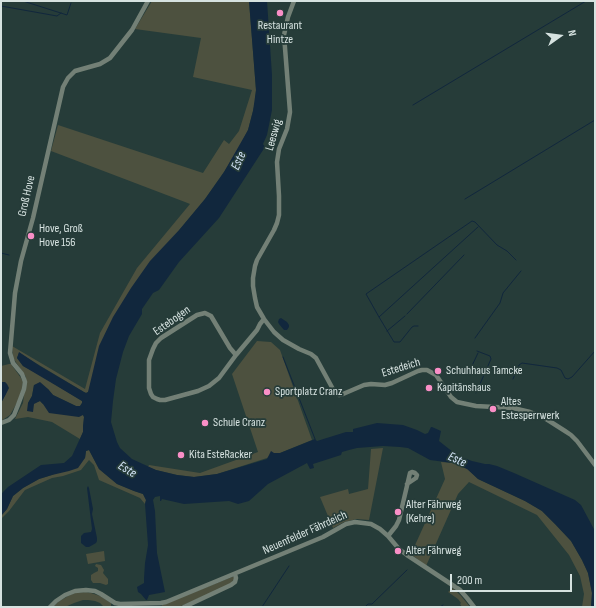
<!DOCTYPE html>
<meta charset="utf-8">
<style>
body{margin:0}
#map{position:relative;width:596px;height:608px;overflow:hidden;background:#263c39;font-family:"Sofia Sans Condensed",sans-serif}
canvas{display:block}
.frame{position:absolute;inset:0;border:2px solid #d6e2e0;pointer-events:none}
.north{position:absolute;left:540px;top:16px;width:40px;height:40px;-webkit-text-stroke:3px #263c39;paint-order:stroke;rotate:76deg;font-size:11px;font-weight:700;line-height:16px;text-align:center;color:#d6e2e0}
.north::after{content:'';display:block;margin:auto;width:14px;height:18px;background:#d6e2e0;clip-path:polygon(50% 0,100% 100%,50% 72%,0 100%)}
.scale{position:absolute;left:450px;top:574px;width:122px;height:18px;box-sizing:border-box;border:2px solid #d6e2e0;border-top:0;padding-left:5px;font-size:12px;line-height:14px;white-space:nowrap;color:#d6e2e0;-webkit-text-stroke:3px #263c39;paint-order:stroke}
</style>
<div id="map">
<canvas width="596" height="608"></canvas>
<div class="frame"></div>
<div class="north">N</div>
<div class="scale">200 m</div>
</div>
<script>
const c = document.querySelector('canvas').getContext('2d');
c.lineJoin = 'round';
function fillPath(path, color) { c.fillStyle = color; c.fill(path, 'evenodd'); }
const toPath = rows => new Path2D(rows.map(r => 'M' + r).join(''));
function strokePath(path, color, width, dash) { c.strokeStyle = color; c.lineWidth = width; c.lineCap = dash ? 'butt' : 'round'; c.setLineDash(dash || []); c.stroke(path); }
function write(font, color, halo, rows, align = 'center') {
  c.font = font + ' "Sofia Sans Condensed",sans-serif'; c.lineWidth = 3.5; c.setLineDash([]); c.textBaseline = 'middle'; c.strokeStyle = halo; c.fillStyle = color; for (const [text, x, y, turn = 0] of rows) {
    c.save(); c.translate(x, y); c.rotate((+turn || 0) * Math.PI / 180); c.textAlign = isNaN(turn) ? turn : align; if (halo) c.strokeText(text, 0, 0); c.fillText(text, 0, 0); c.restore();
  }
}
const green = toPath([
 [152,1,249,1,256,90,255,103,248,130,239,148,224,172,205,199,180,229,88,392,86,393,84,392,19,353,17,358,23,366,42,376,72,395,82,401,82,403,80,406,76,406,53,395,48,389,34,385,32,396,28,403,34,403,40,401,43,404,83,415,84,417,83,432,80,439,52,422,28,417,15,419,23,403,26,377,13,358,12,346,85,389,100,333,137,268,190,204,185,202,51,151,58,125,203,173,224,140,229,144,239,131,252,90,193,77,201,38,135,29],
 [257,341,271,342,280,350,312,440,280,453,274,453,267,458,217,474,194,477,177,475,156,470,148,467,149,465,200,473,258,452,232,374],
 [9,364,11,364,21,378,23,382,22,389,18,401,10,415,1,421,1,403,6,394,5,382,1,382,1,366],
 [383,448,369,520,357,519,344,522,333,528,320,497,348,489,349,494,368,489,371,449],
 [89,450,99,469,117,484,134,491,143,494,146,500,145,504,140,498,99,480,94,465,89,460,81,470,63,476,52,478,25,490,9,511,1,519,1,516,7,509,13,496,23,488,39,479,52,475,85,458,86,451],
 [441,462,453,463,468,469,478,479,525,501,542,511,555,524,571,541,582,560,588,573,592,593,591,607,582,607,584,594,580,576,569,555,537,515,469,482,458,494,426,566,411,554,445,479],
 [104,551,105,561,88,564,86,554],
 [96,564,101,565,104,570,103,573,108,579,108,584,106,585,100,583,93,583,91,580,91,575,94,573,98,571,98,568,95,566],
 [232,577,234,577,234,579,231,584,179,607,162,607,162,605],
 [453,588,461,596,470,607,462,607,460,604,461,603,458,599,448,592],
 [86,592,91,593,100,596,111,603,111,607,104,607,100,603,95,601,88,600,83,600,74,603,65,607,53,607,58,602,68,596,75,593]
]);
const water = toPath([
 [249,1,267,1,272,75,272,110,267,135,263,144,265,147,219,218,179,262,159,290,153,293,142,309,142,314,129,336,123,352,116,379,113,401,111,422,117,442,120,448,132,459,156,470,177,475,194,477,217,474,267,459,271,451,274,453,280,453,315,439,317,441,346,432,353,432,353,429,377,423,403,425,417,430,425,434,428,433,431,427,432,427,441,431,439,441,458,456,472,461,485,464,489,464,497,466,514,473,575,500,581,505,595,531,595,607,591,607,592,593,588,573,582,560,571,541,555,524,542,511,525,501,478,479,467,469,453,463,430,460,408,448,400,447,383,446,357,448,349,450,342,452,341,455,313,464,314,468,310,469,307,463,268,484,249,501,238,504,229,501,184,504,162,499,161,501,160,501,160,496,155,497,153,500,155,511,157,553,165,592,149,595,147,600,146,600,141,594,138,592,137,587,144,583,144,578,145,563,148,545,145,504,146,500,143,494,134,491,117,484,99,469,89,450,86,451,85,458,78,468,69,471,52,475,39,479,23,488,13,496,7,509,1,516,1,495,3,492,8,487,41,465,64,463,72,456,83,432,83,426,84,417,83,415,79,417,49,413,43,404,40,401,34,404,33,412,27,411,28,403,32,396,34,385,40,382,48,389,53,395,76,406,80,406,82,403,82,401,72,395,23,366,17,358,19,352,40,366,84,392,86,393,88,392,99,346,113,317,131,288,150,261,180,229,205,199,224,172,248,130,253,111,256,90],
 [281,318,287,322,289,325,289,327,287,330,284,330,279,324,278,322,279,319],
 [1,382,5,382,7,384,9,388,6,394,1,403],
 [88,486,89,488,93,509,92,514,97,538,97,541,96,543,89,547,86,547,81,543,81,536,84,533,91,532,92,529,87,488]
]);
const stream = toPath([
 [23,1,67,15,71,3],
 [1,6,57,16,61,13],
 [413,105,586,1],
 [465,199,595,120],
 [1,253,9,255],
 [407,314,464,255],
 [379,317,366,294,472,221,475,222,497,245,507,251,516,260],
 [418,326,414,326,412,327,400,342,394,342,379,317,478,227],
 [387,331,405,316],
 [475,338,500,303,503,293,521,271],
 [283,357,315,439],
 [469,372,478,353],
 [513,379,519,365,522,363,557,368,561,370,565,378,568,379,572,377,595,351],
 [476,393,491,359,490,356,477,351],
 [262,607,289,566],
 [365,607,368,604,372,604,407,570],
 [440,607,443,605]
]);
const minor = toPath([
 [294,1,288,17,284,35,290,112,287,129,279,149,277,162,279,196,279,215,277,223,274,230,257,260,255,266,253,278,253,286,255,298,257,307,264,319,274,332,283,340,299,349,311,354,316,358,334,391,337,394,339,395,343,394,364,385,371,384,385,385,392,383,418,371,422,370,427,370,436,375,451,397,457,402,476,406,513,408,530,412,543,417,565,431,571,435,577,441,595,465],
 [236,355,230,348,211,316,205,313,197,315,161,338,156,343,153,349,149,360,149,388,151,394,153,397,157,399,160,400,165,400,198,391,209,386,219,378,236,355,257,330,260,324,264,319],
 [1,423,9,420,14,415,18,405,24,389,25,382,24,379,22,374,13,363,10,353,15,293,21,261,33,218,63,87,68,78,75,71,100,64,110,58,132,30,148,1],
 [388,536,396,526,399,520,410,473,412,472,415,473,417,475,416,478,407,484],
 [50,607,56,601,65,595,75,591,86,590,95,591,101,594,115,603,120,604,161,603,166,602,323,537,346,524,355,522,371,524,380,529,388,536,399,549,407,555,460,590,467,598,474,607],
 [184,607,231,585,235,582,236,578,235,574]
]);
const markers = [
 [280,13,4,"#fa8fc7"],
 [31,236,4,"#fa8fc7"],
 [438,371,4,"#fa8fc7"],
 [429,388,4,"#fa8fc7"],
 [267,392,4,"#fa8fc7"],
 [493,409,4,"#fa8fc7"],
 [205,423,4,"#fa8fc7"],
 [181,455,4,"#fa8fc7"],
 [398,512,4,"#fa8fc7"],
 [398,551,4,"#fa8fc7"]
];
const poiNames = [
 ["Restaurant",280,26,"center"],
 ["Hintze",280,40,"center"],
 ["Hove, Groß",39,229],
 ["Hove 156",39,243],
 ["Schuhhaus Tamcke",446,371],
 ["Kapitänshaus",437,388],
 ["Sportplatz Cranz",275,392],
 ["Altes",501,402],
 ["Estesperrwerk",501,416],
 ["Schule Cranz",213,423],
 ["Kita EsteRacker",189,455],
 ["Alter Fährweg",406,505],
 ["(Kehre)",406,519],
 ["Alter Fährweg",406,551]
];
const streetNames = [
 ["Leeswig",274,135,-74],
 ["Groß Hove",27,196,-77],
 ["Estebogen",172,321,-35],
 ["Estedeich",401,368,-17],
 ["Neuenfelder Fährdeich",305,533,-24]
];
const waterNames = [
 ["Este",239,161,-66],
 ["Este",457,460,24],
 ["Este",127,470,32]
];
fillPath(green, '#4d513f');
fillPath(water, '#11273d');
strokePath(stream, '#11273d', 1);
strokePath(minor, '#738076', 4.5);
for (const [x, y, r, color] of markers) { const dot = new Path2D(); dot.arc(x, y, r, 0, 2 * Math.PI); c.fillStyle = color; c.fill(dot); strokePath(dot, '#263c39', 1.5); }
write('12px', '#d6e2e0', '#263c39', poiNames, 'left');
write('12px', '#d6e2e0', '#263c39', streetNames);
write('italic 13px', '#d2e3f6', '#263c39', waterNames);
</script>
